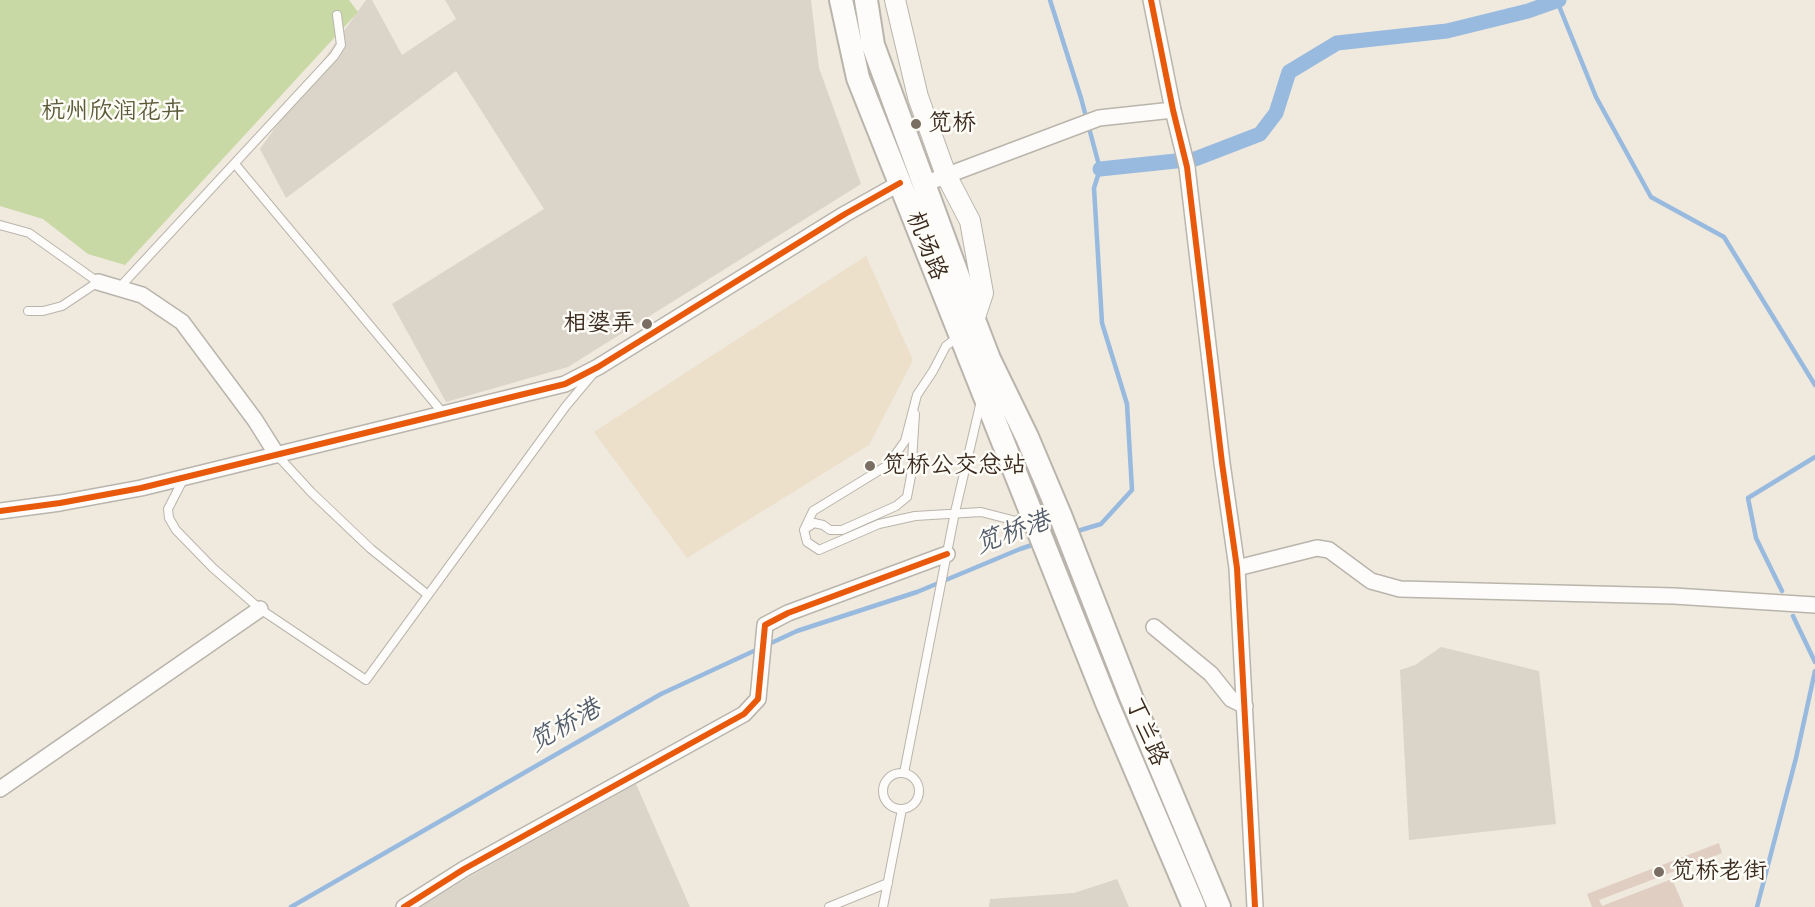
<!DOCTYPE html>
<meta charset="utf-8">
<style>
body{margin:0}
canvas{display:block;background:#efe9de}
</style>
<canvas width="1815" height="907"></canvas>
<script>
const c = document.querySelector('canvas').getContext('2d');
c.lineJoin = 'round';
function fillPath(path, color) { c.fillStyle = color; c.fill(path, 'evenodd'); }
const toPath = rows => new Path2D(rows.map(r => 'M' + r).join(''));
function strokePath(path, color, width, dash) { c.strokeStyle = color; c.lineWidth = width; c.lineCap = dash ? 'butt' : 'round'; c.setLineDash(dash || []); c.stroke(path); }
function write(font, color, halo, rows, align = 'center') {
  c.font = font + ' Caveat,"LXGW WenKai TC",sans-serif'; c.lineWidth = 5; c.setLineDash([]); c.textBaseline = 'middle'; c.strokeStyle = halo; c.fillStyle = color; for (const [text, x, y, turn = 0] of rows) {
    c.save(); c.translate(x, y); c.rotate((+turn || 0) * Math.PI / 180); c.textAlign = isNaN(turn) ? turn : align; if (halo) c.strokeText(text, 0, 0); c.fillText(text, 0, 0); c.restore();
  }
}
const built = toPath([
 [866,256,913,360,869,445,687,558,594,432]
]);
const industrial = toPath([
 [366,0,372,0,402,55,456,19,445,0,811,0,819,68,861,184,568,367,446,402,392,304,544,209,456,71,286,198,260,149],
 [1441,647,1539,671,1556,824,1409,840,1400,670,1415,665],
 [636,784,690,907,421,907,469,877],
 [1117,879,1129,907,989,907,990,899,1074,893]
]);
const green = toPath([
 [0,0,349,0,358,12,125,265,88,254,43,219,0,206]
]);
const stream = toPath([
 [1050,0,1081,98,1100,169,1094,188,1102,323,1127,404,1132,490,1101,524,1074,532],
 [1557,1,1596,97,1651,197,1724,237,1815,385],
 [1782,591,1756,538,1748,498,1815,457],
 [1793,616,1815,662],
 [291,907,661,694,797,631,917,592,1020,549,1038,543],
 [1757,907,1796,758,1815,671]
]);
const canal = toPath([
 [1100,169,1195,159,1260,134,1276,113,1289,72,1337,43,1447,31,1528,11,1559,0]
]);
const building = toPath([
 [1719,843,1722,853,1599,900,1602,906,1672,879,1684,907,1592,907,1587,894]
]);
const lane = toPath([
 [235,164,443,413],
 [0,225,29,233,98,282,62,306,43,311,28,311],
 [119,288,334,56,341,45,337,15],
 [958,337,946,346,933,371,917,395,905,441,888,465,813,511,804,530,807,542,819,550,879,524,915,516,981,512,1016,521,1029,514],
 [277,455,311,492,371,549,428,595],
 [184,478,168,509,169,518,176,530,213,568,260,609,366,680,566,406,592,375],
 [805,529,814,523,823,525,830,530,842,530,896,506,907,497,911,476,915,414],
 '883 791a18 18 0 1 1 36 0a18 18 0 1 1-36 0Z',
 [904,773,955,512,981,401],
 [829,907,888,883],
 [883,907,902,809]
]);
const street = toPath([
 [1151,0,1173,110,1187,167,1222,463,1237,568,1255,907],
 [924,184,1099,118,1173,110],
 [98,282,142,295,182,322,255,420,277,455],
 [0,511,60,503,141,488,565,384,598,367,845,214,900,183],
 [1237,568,1317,548,1329,550,1371,581,1400,589,1674,596,1815,605],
 [1154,627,1211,674,1231,699,1245,706],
 [0,789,260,609],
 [404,907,464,869,744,714,758,699,765,625,788,613,947,554]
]);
const secondary = toPath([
 [895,0,918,97,946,175,970,221,983,293,974,320]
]);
const primary = toPath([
 [841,0,858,78,1107,703,1194,907],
 [866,0,873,45,974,320,989,359,1027,437,1060,515,1131,697,1219,907]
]);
const cycleway = toPath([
 [1151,0,1173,110,1187,167,1222,463,1237,568,1255,907],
 [0,511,60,503,141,488,565,384,598,367,845,214,900,183],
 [404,907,464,869,744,714,758,699,765,625,788,613,947,554]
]);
const markers = [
 [916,124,6,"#7a6d61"],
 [647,324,6,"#7a6d61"],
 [870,466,6,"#7a6d61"],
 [1659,872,6,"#7a6d61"]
];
const parkNames = [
 ["杭州欣润花卉",113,112]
];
const poiNames = [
 ["笕桥",928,124],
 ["相婆弄",635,324,"right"],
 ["笕桥公交总站",882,466],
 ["笕桥老街",1671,872]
];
const streetNames = [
 ["机场路",926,246,68],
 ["丁兰路",1146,732,67]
];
const waterNames = [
 ["笕桥港",1013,533,-20],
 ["笕桥港",565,726,-30]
];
fillPath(built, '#ede0ca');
fillPath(industrial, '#dbd4c9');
fillPath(green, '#c8d9a5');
strokePath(stream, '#99badf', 4.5);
strokePath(canal, '#99badf', 15);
fillPath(building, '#dfcec1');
strokePath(lane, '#bab5ac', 10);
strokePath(street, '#bab5ac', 18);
strokePath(secondary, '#bab5ac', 22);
strokePath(primary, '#bab5ac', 26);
strokePath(lane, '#fdfcfa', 8);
strokePath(street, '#fdfcfa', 15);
strokePath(secondary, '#fdfcfa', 20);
strokePath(primary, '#fdfcfa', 22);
strokePath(cycleway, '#e8590c', 6);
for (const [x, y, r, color] of markers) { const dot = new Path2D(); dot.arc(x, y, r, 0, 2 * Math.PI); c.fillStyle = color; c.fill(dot); strokePath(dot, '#fdfcf7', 2); }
write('24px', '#5c5b38', '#fdfcf7', parkNames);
write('24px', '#3b2a1e', '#fdfcf7', poiNames, 'left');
write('24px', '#3b2a1e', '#fdfcf7', streetNames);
write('italic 26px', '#525c6b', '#fdfcf7', waterNames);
</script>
